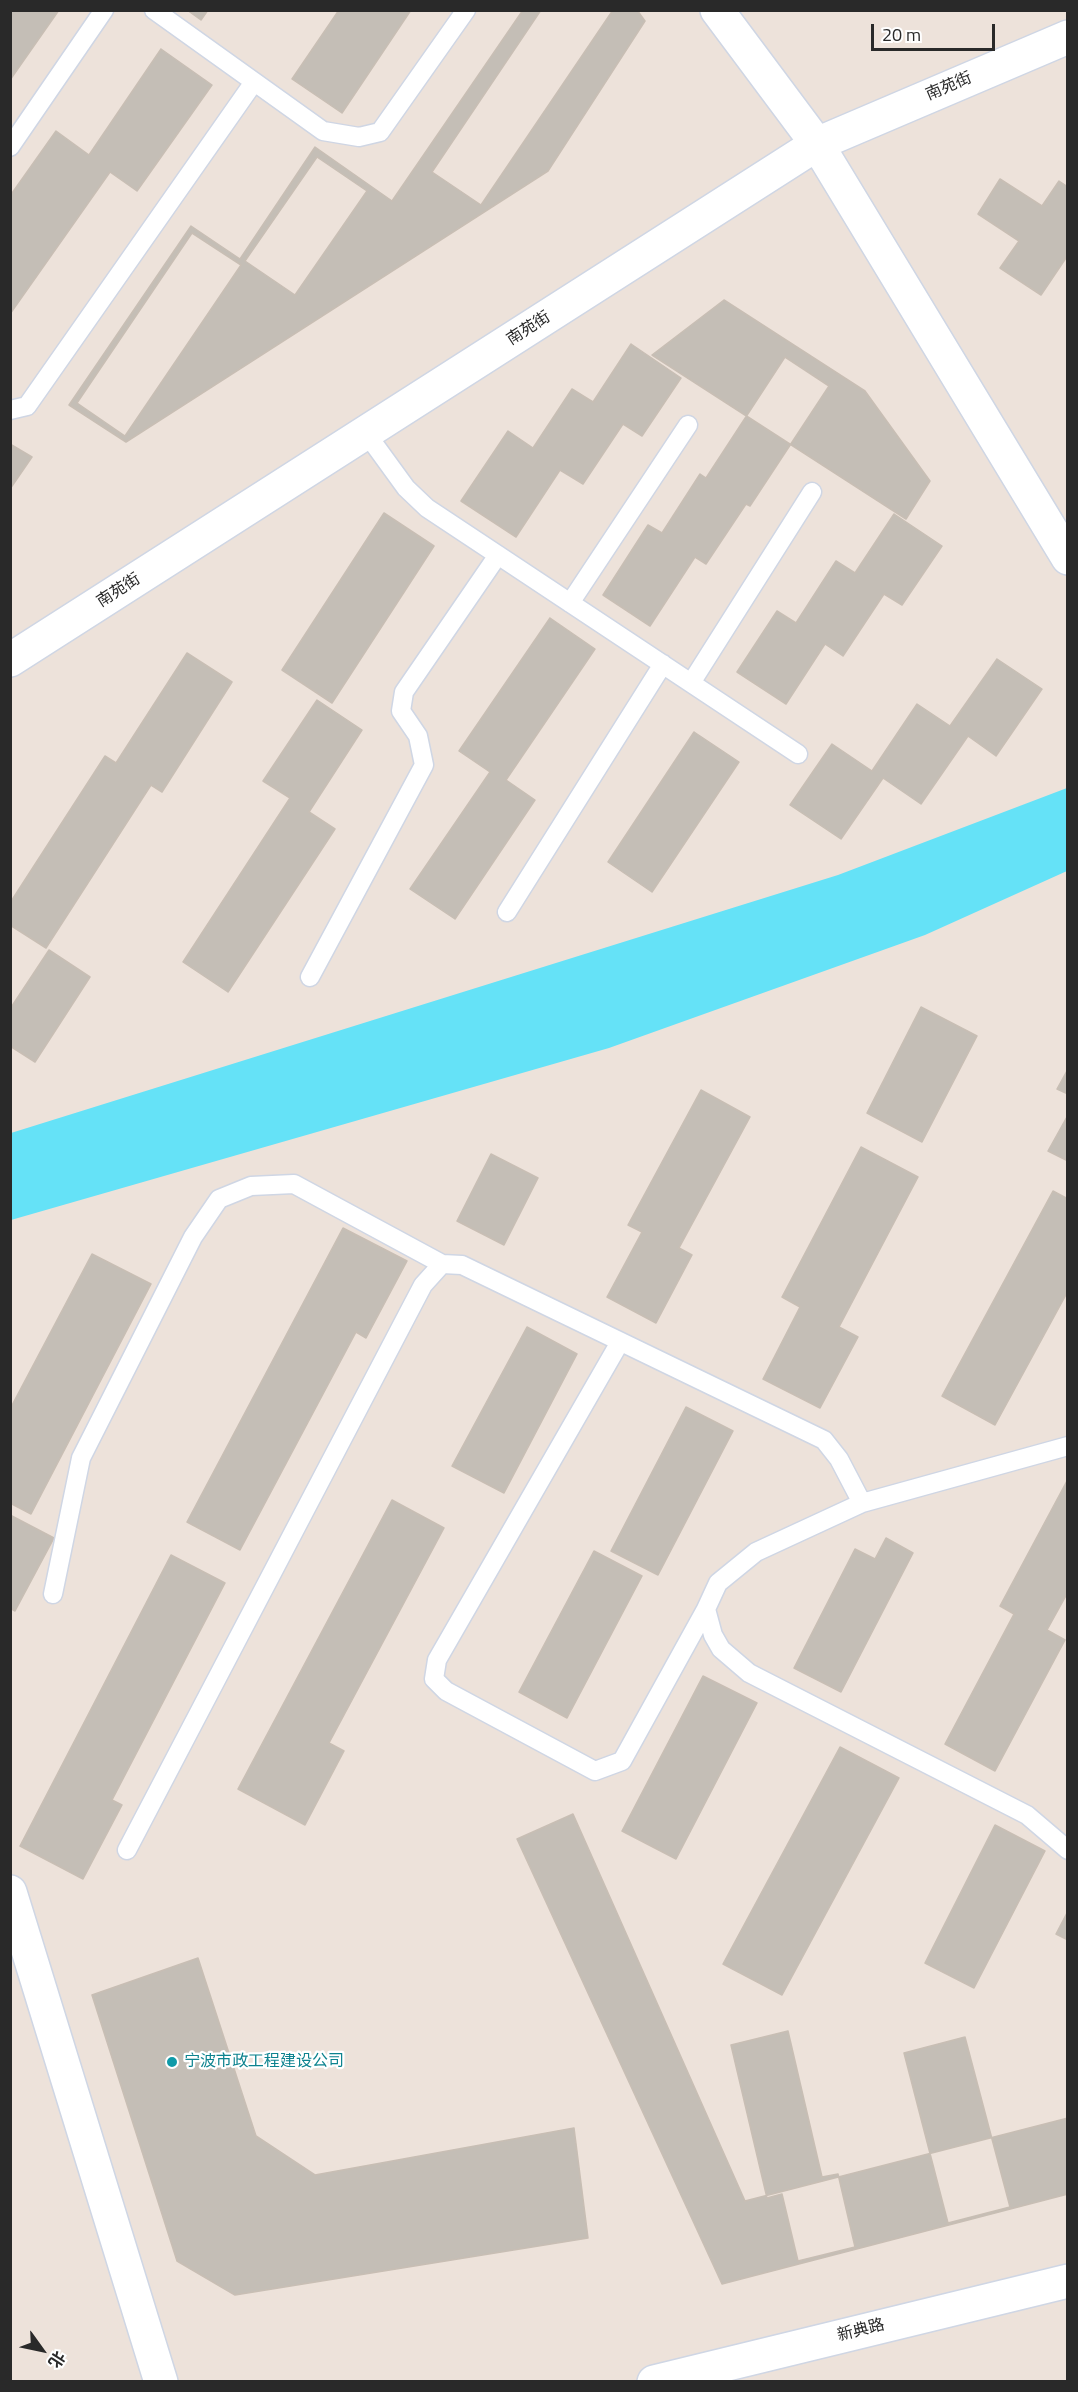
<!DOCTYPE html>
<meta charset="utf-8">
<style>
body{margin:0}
#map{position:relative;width:1078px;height:2392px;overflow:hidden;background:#ede2da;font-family:"Titillium Web","Noto Sans SC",sans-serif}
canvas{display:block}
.frame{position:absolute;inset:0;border:12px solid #292929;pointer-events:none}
.north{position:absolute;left:12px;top:2320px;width:60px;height:60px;-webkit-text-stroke:4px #fff;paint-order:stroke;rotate:123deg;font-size:16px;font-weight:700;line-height:24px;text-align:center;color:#292929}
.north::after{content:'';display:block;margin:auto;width:21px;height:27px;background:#292929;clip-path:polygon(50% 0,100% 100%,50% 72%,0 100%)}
.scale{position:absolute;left:871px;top:24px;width:124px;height:27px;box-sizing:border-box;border:3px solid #292929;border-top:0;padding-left:8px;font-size:18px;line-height:21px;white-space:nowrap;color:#292929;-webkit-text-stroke:4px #fff;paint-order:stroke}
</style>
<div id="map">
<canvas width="1078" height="2392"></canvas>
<div class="frame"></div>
<div class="north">北</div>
<div class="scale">20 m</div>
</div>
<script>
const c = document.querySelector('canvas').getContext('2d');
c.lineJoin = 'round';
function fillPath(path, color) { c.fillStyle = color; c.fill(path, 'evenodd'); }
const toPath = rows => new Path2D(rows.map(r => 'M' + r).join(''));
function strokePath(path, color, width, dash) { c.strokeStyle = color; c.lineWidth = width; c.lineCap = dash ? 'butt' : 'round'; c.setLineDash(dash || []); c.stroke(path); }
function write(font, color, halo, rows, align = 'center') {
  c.font = font + ' "Titillium Web","Noto Sans SC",sans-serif'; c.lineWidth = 4.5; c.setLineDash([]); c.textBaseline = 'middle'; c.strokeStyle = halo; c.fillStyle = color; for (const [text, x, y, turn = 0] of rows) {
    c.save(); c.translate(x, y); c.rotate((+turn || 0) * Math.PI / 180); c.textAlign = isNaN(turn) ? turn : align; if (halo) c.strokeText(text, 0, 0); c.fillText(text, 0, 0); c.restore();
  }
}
const water = toPath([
 [1067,788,1067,871,925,935,609,1048,11,1220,11,1133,838,875]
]);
const building = toPath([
 [10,10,59,10,10,80,10,10],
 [187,10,208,10,201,20,187,10],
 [339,10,411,10,342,113,292,79,339,10],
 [523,10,637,10,645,21,548,171,126,442,69,405,191,226,240,259,315,147,392,201,523,10],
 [541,10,613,10,481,205,432,172,541,10],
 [161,49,212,85,137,191,110,172,10,314,10,196,56,131,89,155,161,49],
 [317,157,367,191,295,295,245,261,317,157],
 [1000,179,1042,206,1059,181,1068,187,1068,255,1041,295,1000,268,1019,241,978,214,1000,179],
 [192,233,241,265,125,436,77,403,192,233],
 [724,300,865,391,930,481,906,519,652,355,724,300],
 [631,344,681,378,642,436,623,424,583,484,560,470,516,537,461,501,508,431,533,448,572,389,593,402,631,344],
 [785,357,829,386,750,506,746,504,706,564,695,557,650,626,603,595,648,525,662,533,700,474,706,478,785,357],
 [10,444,32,457,10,489,10,444],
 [384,513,434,546,332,703,282,670,384,513],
 [894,514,942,546,902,605,884,594,843,656,825,644,786,704,737,672,777,611,796,623,836,561,855,573,894,514],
 [550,618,595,649,506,780,535,800,455,919,410,889,490,772,459,751,550,618],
 [187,653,232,682,162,792,151,785,46,948,10,925,10,903,105,756,116,763,187,653],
 [997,659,1042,689,996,756,968,736,921,804,883,778,841,839,790,805,832,744,872,771,917,704,950,726,997,659],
 [317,700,362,730,309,812,335,829,228,992,183,962,290,798,263,781,317,700],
 [694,732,739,762,652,892,608,862,694,732],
 [49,950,90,977,35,1062,10,1046,10,1009,49,950],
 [921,1007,977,1036,922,1142,867,1113,921,1007],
 [1068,1069,1068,1094,1057,1089,1068,1069],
 [701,1090,750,1117,679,1248,692,1255,656,1323,607,1297,642,1232,628,1225,701,1090],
 [1068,1115,1068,1161,1048,1151,1068,1115],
 [861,1147,918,1177,839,1327,858,1337,820,1408,763,1379,800,1307,782,1297,861,1147],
 [491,1154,538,1178,504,1245,457,1221,491,1154],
 [1053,1191,1068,1199,1068,1291,995,1425,942,1396,1053,1191],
 [343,1228,407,1261,366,1338,356,1332,240,1550,187,1522,343,1228],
 [92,1254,151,1284,31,1514,10,1503,10,1409,92,1254],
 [527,1327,577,1354,504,1493,452,1466,527,1327],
 [686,1407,733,1431,658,1575,611,1551,686,1407],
 [1068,1479,1068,1592,1047,1630,1065,1640,995,1771,945,1744,1014,1614,1000,1606,1068,1479],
 [392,1500,444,1528,329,1743,344,1751,305,1825,238,1789,392,1500],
 [10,1515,54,1538,15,1611,10,1608,10,1515],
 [886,1538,913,1553,841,1692,794,1668,855,1549,875,1559,886,1538],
 [594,1551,642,1576,567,1718,519,1692,594,1551],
 [171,1555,225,1583,112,1800,122,1805,83,1879,20,1846,171,1555],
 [703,1676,757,1703,676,1859,622,1831,703,1676],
 [840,1747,899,1778,782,1995,723,1964,840,1747],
 [573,1814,745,2201,1068,2118,1068,2194,722,2284,517,1839,573,1814],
 [995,1825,1045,1851,974,1988,925,1963,995,1825],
 [1068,1911,1068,1940,1056,1934,1068,1911],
 [198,1958,256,2136,315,2175,574,2128,588,2238,235,2295,177,2261,92,1995,198,1958],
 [788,2031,822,2177,838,2174,855,2247,798,2261,782,2194,767,2198,731,2045,788,2031],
 [965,2037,1010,2207,948,2223,904,2053,965,2037]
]);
const service = toPath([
 [154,10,323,131,359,137,380,132,466,10],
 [10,147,104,10],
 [10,410,27,406,254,82],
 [366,433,406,488,427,508,798,754],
 [570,603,688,425],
 [691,683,812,492],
 [507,912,663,664],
 [310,977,424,765,418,736,401,711,404,692,498,555],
 [620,1342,437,1660,434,1679,446,1691,595,1771,622,1761,706,1609],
 [1068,1446,862,1503,756,1552,718,1583,706,1609,713,1635,721,1649,749,1673,1027,1815,1068,1850],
 [53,1594,81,1458,193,1237,219,1199,251,1186,294,1184,442,1264],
 [127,1850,423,1285,442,1264,462,1265,824,1440,839,1459,862,1503]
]);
const minor = toPath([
 [10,1892,161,2382]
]);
const tertiary = toPath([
 [717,10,817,144,1068,558],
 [10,660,817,144,1068,37]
]);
const secondary = toPath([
 [654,2382,1068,2281]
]);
const markers = [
 [172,2062,6,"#0f9aa8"]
];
const streetNames = [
 ["南苑街",949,87,-23],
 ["南苑街",529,329,-33],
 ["南苑街",119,591,-33],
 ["新典路",861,2331,-14]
];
const cultureNames = [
 ["宁波市政工程建设公司",184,2062]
];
fillPath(water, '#65e2f7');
fillPath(building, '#c4beb6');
strokePath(building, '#c8beb4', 1.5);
strokePath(service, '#cfd6e4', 21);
strokePath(minor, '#cfd6e4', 36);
strokePath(tertiary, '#cfd6e4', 36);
strokePath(secondary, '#cfd6e4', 36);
strokePath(service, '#fff', 18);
strokePath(minor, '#fff', 33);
strokePath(tertiary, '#fff', 33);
strokePath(secondary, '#fff', 33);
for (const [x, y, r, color] of markers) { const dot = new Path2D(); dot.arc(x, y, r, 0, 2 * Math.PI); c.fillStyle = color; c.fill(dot); strokePath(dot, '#fff', 2); }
write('16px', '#292929', '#fff', streetNames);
write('16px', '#0d838f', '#fff', cultureNames, 'left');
</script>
